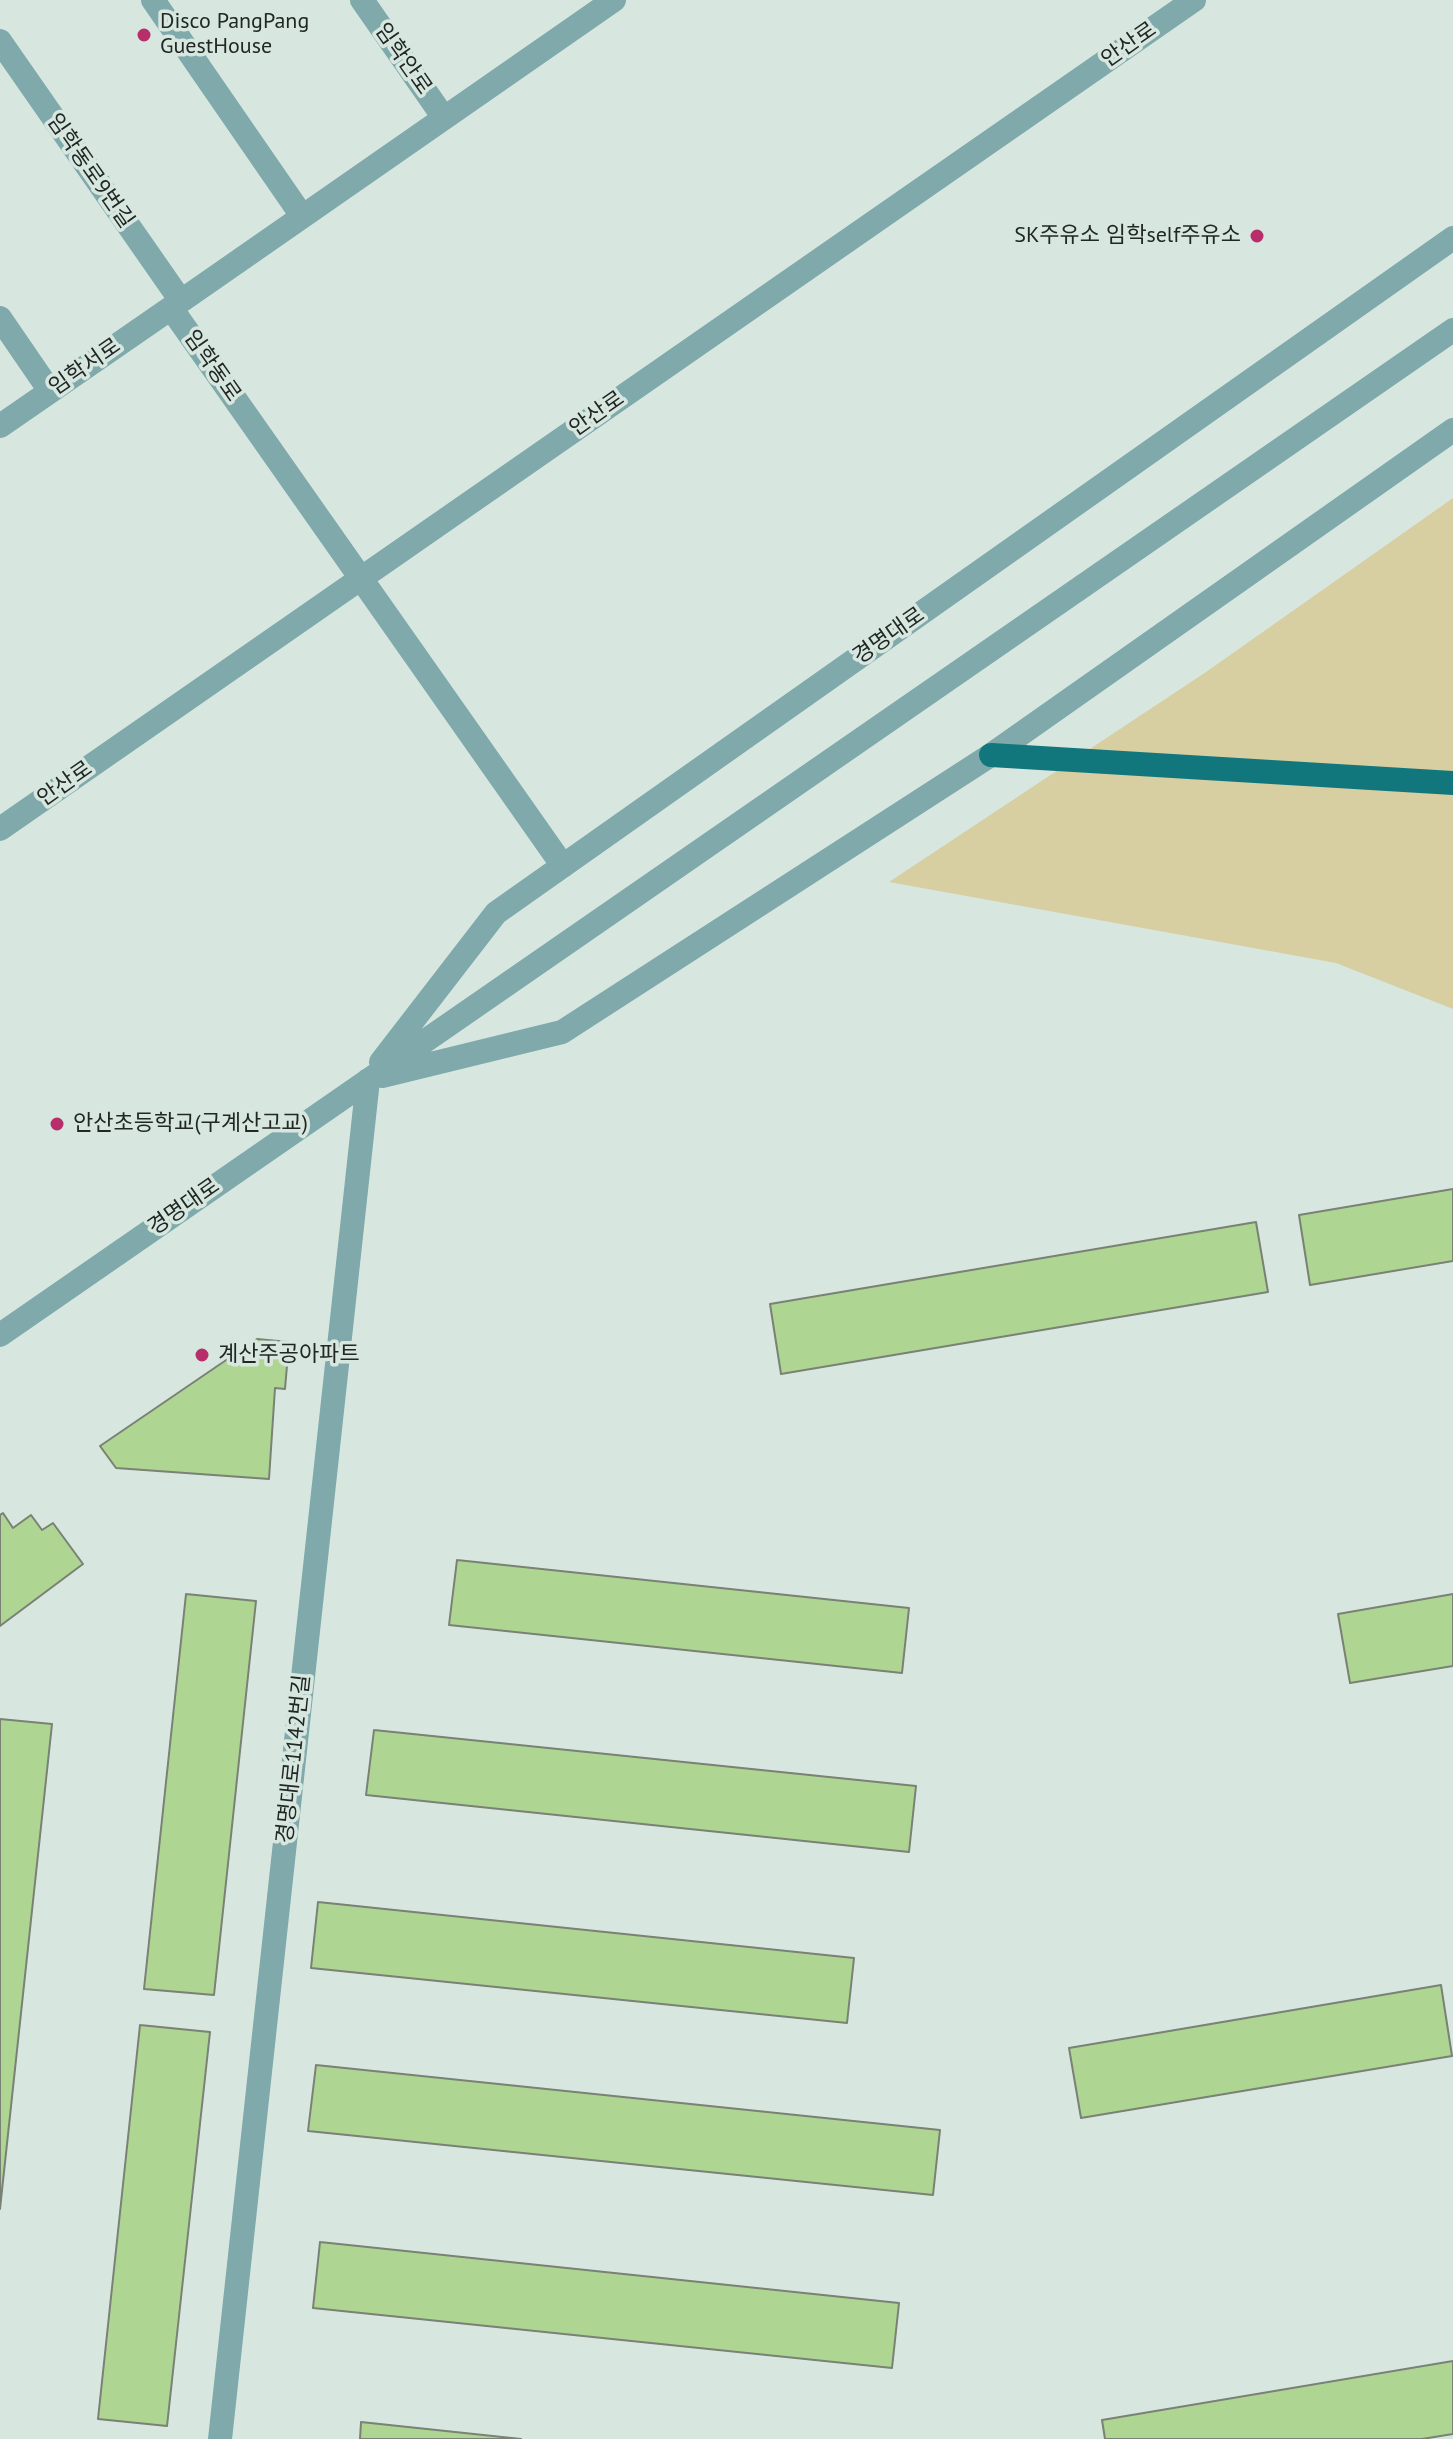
<!DOCTYPE html>
<meta charset="utf-8">
<style>
body{margin:0}
canvas{display:block;background:#d7e7e0}
</style>
<canvas width="1453" height="2439"></canvas>
<script>
const c = document.querySelector('canvas').getContext('2d');
c.lineJoin = 'round';
function fillPath(path, color) { c.fillStyle = color; c.fill(path, 'evenodd'); }
const toPath = rows => new Path2D(rows.map(r => 'M' + r).join(''));
function strokePath(path, color, width, dash) { c.strokeStyle = color; c.lineWidth = width; c.lineCap = dash ? 'butt' : 'round'; c.setLineDash(dash || []); c.stroke(path); }
function write(font, color, halo, rows, align = 'center') {
  c.font = font + ' "PT Sans","Noto Sans KR",sans-serif'; c.lineWidth = 7; c.setLineDash([]); c.textBaseline = 'middle'; c.strokeStyle = halo; c.fillStyle = color; for (const [text, x, y, turn = 0] of rows) {
    c.save(); c.translate(x, y); c.rotate((+turn || 0) * Math.PI / 180); c.textAlign = isNaN(turn) ? turn : align; if (halo) c.strokeText(text, 0, 0); c.fillText(text, 0, 0); c.restore();
  }
}
const green = toPath([
 [1453,498,1453,1009,1336,963,889,882,1206,672]
]);
const building = toPath([
 [1453,1189,1453,1261,1310,1285,1299,1215,1453,1189],
 [1256,1222,1268,1292,781,1374,770,1304,1256,1222],
 [257,1339,289,1342,285,1389,275,1388,269,1479,116,1468,100,1446,257,1339],
 [3,1513,13,1528,31,1515,42,1530,53,1523,83,1564,0,1626,0,1515,3,1513],
 [457,1560,909,1608,902,1673,449,1625,457,1560],
 [186,1594,256,1601,214,1995,144,1989,186,1594],
 [1453,1594,1453,1666,1350,1683,1338,1614,1453,1594],
 [0,1719,52,1724,0,2209,0,1719],
 [374,1730,916,1786,909,1852,366,1795,374,1730],
 [318,1902,854,1958,847,2023,311,1968,318,1902],
 [1441,1985,1452,2056,1081,2118,1069,2048,1441,1985],
 [140,2025,210,2032,167,2426,98,2419,140,2025],
 [316,2065,940,2130,933,2195,308,2131,316,2065],
 [320,2242,899,2303,892,2368,313,2308,320,2242],
 [1453,2361,1453,2434,1422,2439,1105,2439,1102,2420,1453,2361],
 [361,2422,521,2439,360,2439,361,2422]
]);
const minor = toPath([
 [153,0,302,216],
 [362,0,444,118],
 [0,41,181,301],
 [0,318,50,391],
 [0,426,171,308],
 [0,829,1194,0],
 [563,866,171,308,614,0],
 [381,1062,496,913,1453,238],
 [382,1076,562,1032,991,755,1453,430],
 [0,1335,1453,330],
 [220,2439,368,1080]
]);
const major = toPath([
 [991,755,1453,783]
]);
const markers = [
 [144,35,8,"#b82e6a"],
 [1257,236,8,"#b82e6a"],
 [57,1124,8,"#b82e6a"],
 [202,1355,8,"#b82e6a"]
];
const poiNames = [
 ["Disco PangPang",160,22],
 ["GuestHouse",160,47],
 ["SK주유소 임학self주유소",1241,236,"right"],
 ["안산초등학교(구계산고교)",73,1124],
 ["계산주공아파트",218,1355]
];
const streetNames = [
 ["안산로",1129,45,-35],
 ["임학안로",403,59,55],
 ["임학동로9번길",90,171,55],
 ["임학동로",212,366,55],
 ["임학서로",85,367,-35],
 ["안산로",597,414,-35],
 ["경명대로",889,636,-35],
 ["안산로",65,784,-35],
 ["경명대로",184,1207,-35],
 ["경명대로1142번길",294,1759,-84]
];
fillPath(green, '#d7cfa2');
fillPath(building, '#aed592');
strokePath(building, '#7a8175', 2);
strokePath(minor, '#7fa9ab', 24);
strokePath(major, '#11777c', 24);
for (const [x, y, r, color] of markers) { const dot = new Path2D(); dot.arc(x, y, r, 0, 2 * Math.PI); c.fillStyle = color; c.fill(dot); strokePath(dot, '#d7e7e0', 3); }
write('22px', '#202724', '#d7e7e0', poiNames, 'left');
write('22px', '#202724', '#d7e7e0', streetNames);
</script>
